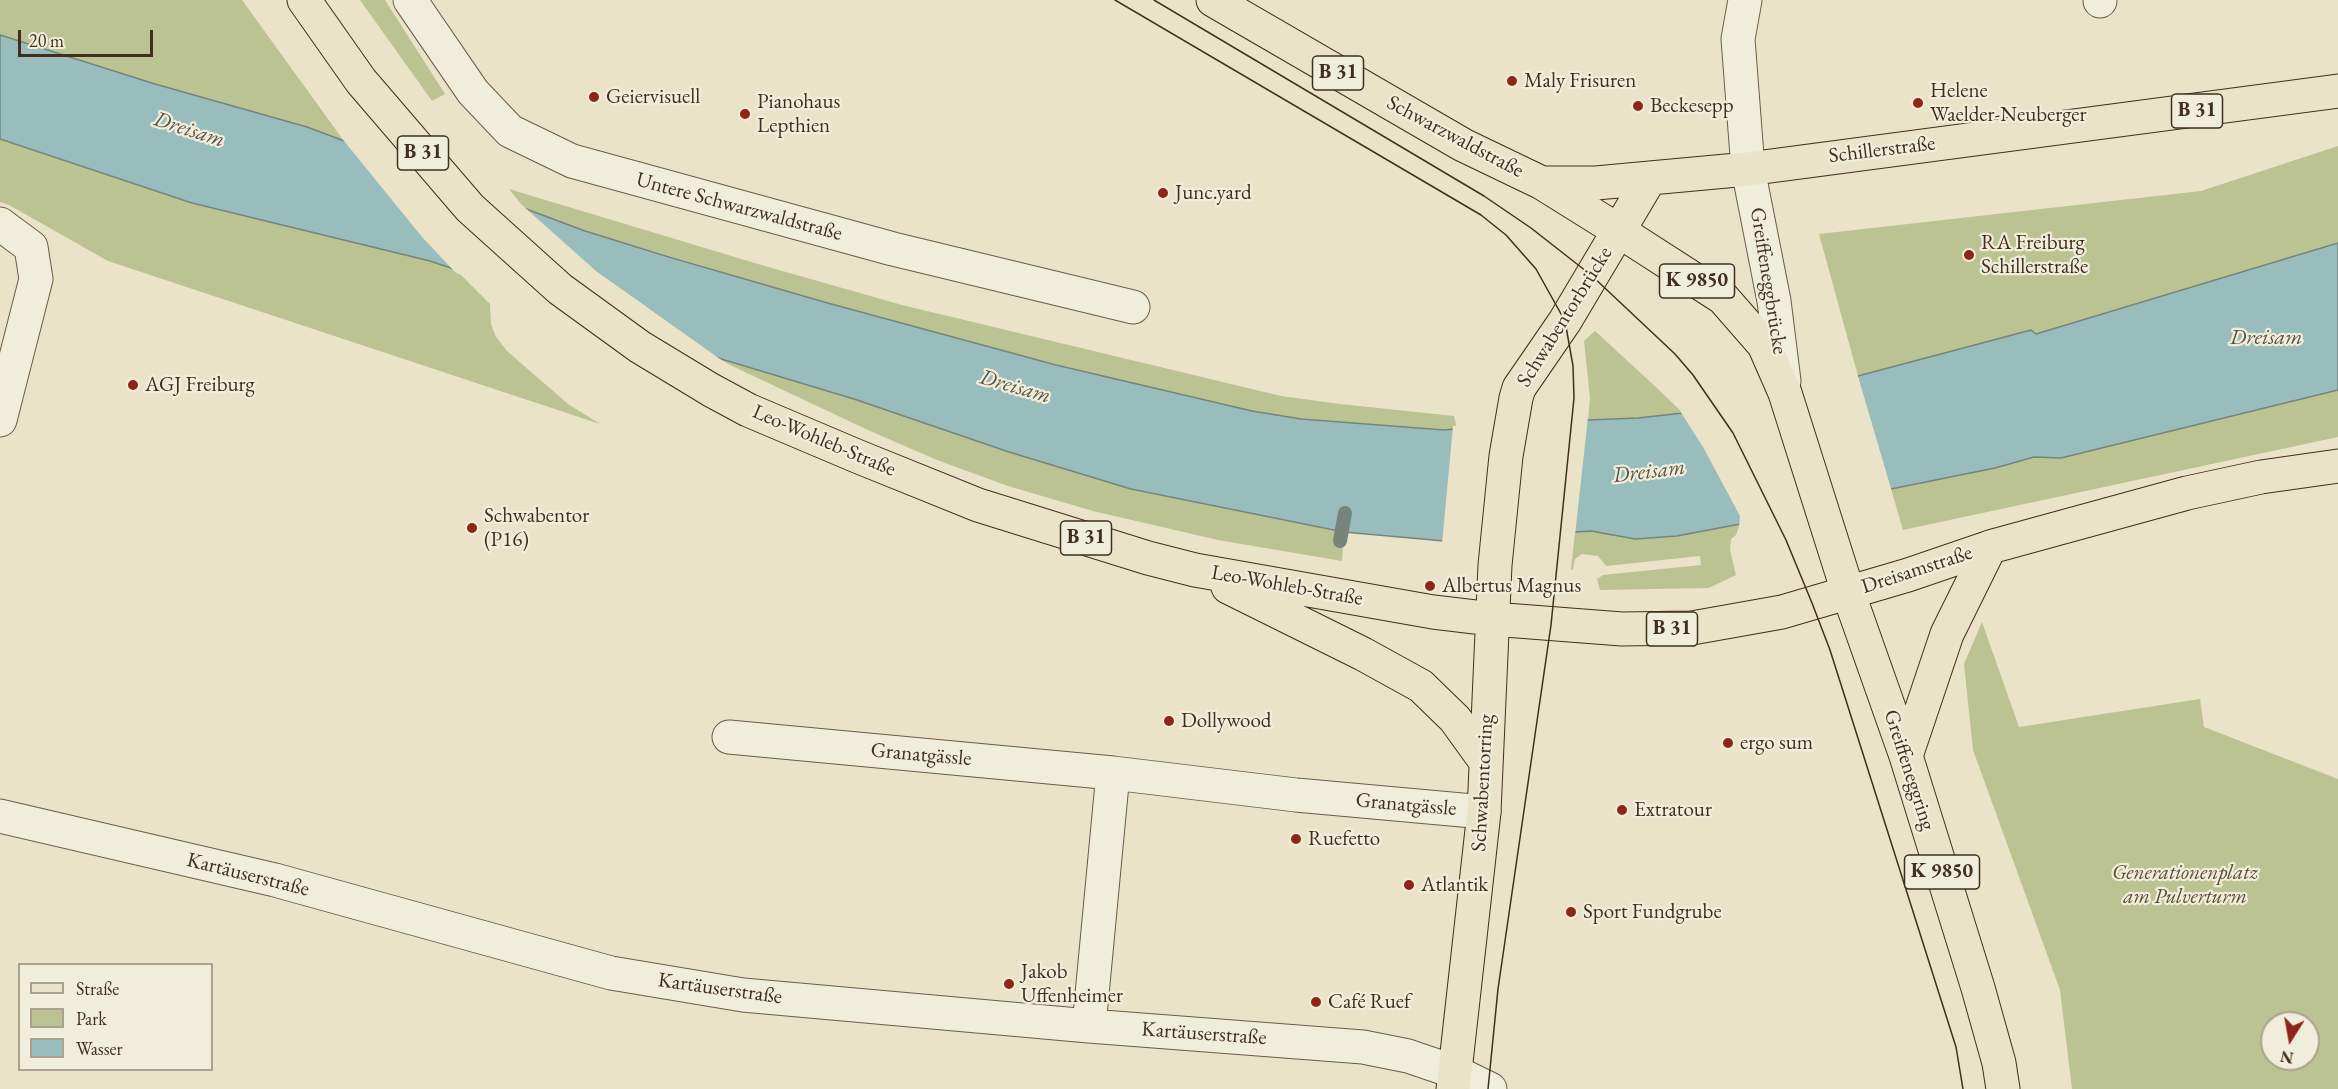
<!DOCTYPE html>
<meta charset="utf-8">
<style>
body{margin:0}
#map{position:relative;width:2338px;height:1089px;overflow:hidden;background:#eae3c8;font-family:"EB Garamond",serif}
canvas{display:block}
.legend{position:absolute;left:18px;top:963px;width:195px;height:108px;box-sizing:border-box;background:#f1eddb;border:2px solid #aba18f;margin:0;padding:8px 10px;list-style:none;font-size:18px;color:#422e1c}
.legend li{display:flex;align-items:center;gap:12px;height:30px}
.legend b{width:30px;border:2px solid #aba18f}
.north{position:absolute;left:2260px;top:1011px;width:60px;height:60px;box-sizing:border-box;background:#f1eddb;border:2px solid #aba18f;border-radius:50%;rotate:191deg;font-size:16px;font-weight:700;line-height:24px;text-align:center;color:#422e1c}
.north::after{content:'';display:block;margin:auto;width:21px;height:27px;background:#8f2418;clip-path:polygon(50% 0,100% 100%,50% 72%,0 100%)}
.scale{position:absolute;left:18px;top:30px;width:135px;height:27px;box-sizing:border-box;border:3px solid #422e1c;border-top:0;padding-left:8px;font-size:18px;line-height:21px;white-space:nowrap;color:#422e1c;-webkit-text-stroke:4px #f1eddb;paint-order:stroke}
</style>
<div id="map">
<canvas width="2338" height="1089"></canvas>
<ul class="legend">
<li><b style="height:8px;background:#eae3c8"></b>Straße</li>
<li><b style="height:16px;background:#bbc393"></b>Park</li>
<li><b style="height:16px;background:#99bdbc"></b>Wasser</li>
</ul>
<div class="north">N</div>
<div class="scale">20 m</div>
</div>
<script>
const c = document.querySelector('canvas').getContext('2d');
c.lineJoin = 'round';
function fillPath(path, color) { c.fillStyle = color; c.fill(path, 'evenodd'); }
const toPath = rows => new Path2D(rows.map(r => 'M' + r).join(''));
function strokePath(path, color, width, dash) { c.strokeStyle = color; c.lineWidth = width; c.lineCap = dash ? 'butt' : 'round'; c.setLineDash(dash || []); c.stroke(path); }
function write(font, color, halo, rows, align = 'center') {
  c.font = font + ' "EB Garamond",serif'; c.lineWidth = 4.5; c.setLineDash([]); c.textBaseline = 'middle'; c.strokeStyle = halo; c.fillStyle = color; for (const [text, x, y, turn = 0] of rows) {
    c.save(); c.translate(x, y); c.rotate((+turn || 0) * Math.PI / 180); c.textAlign = isNaN(turn) ? turn : align; if (halo) c.strokeText(text, 0, 0); c.fillText(text, 0, 0); c.restore();
  }
}
const green = toPath([
 [0,0,242,0,344,141,307,127,155,84,0,35],
 [360,0,385,0,445,94,432,101],
 [0,139,192,203,430,261,456,270,490,304,491,324,496,337,507,351,568,404,600,424,108,261,9,205,0,202],
 [2338,146,2338,243,2036,334,2031,330,1858,376,1819,234,2201,191],
 [509,189,758,264,902,305,1281,396,1340,404,1454,416,1457,428,1444,430,1301,419,1252,411,1056,365,824,302,585,231,525,209],
 [1595,331,1658,389,1683,413,1638,418,1588,420,1590,398,1584,341],
 [718,358,854,399,1009,452,1131,489,1344,532,1342,561,1218,540,1093,511,1008,486,937,460,870,431,730,365],
 [2338,390,2338,437,1903,530,1891,489,1995,468,2034,457,2061,458],
 [1740,524,1736,535,1731,539,1730,550,1736,575,1709,588,1600,590,1597,579,1603,575,1701,565,1700,556,1606,566,1598,556,1582,554,1575,559,1573,570,1571,569,1575,532,1591,531,1635,539,1677,536],
 [1982,622,2019,727,2200,699,2204,727,2338,779,2338,1089,2072,1089,2060,990,1973,750,1964,664],
 [2272,1023,2308,1023,2308,1059,2272,1059]
]);
const water = toPath([
 [0,35,155,84,307,127,585,231,669,257,824,302,1056,365,1252,411,1301,419,1444,430,1513,423,1638,418,1683,413,1858,376,2031,330,2036,334,2338,243,2338,390,2061,458,2034,457,1995,468,1891,489,1740,524,1677,536,1635,539,1591,531,1444,541,1344,532,1131,489,1009,452,854,399,718,358,430,261,192,203,0,139,0,35]
]);
const pier = toPath([
 [340,136,522,205,596,271,727,364,456,273,422,237],
 [1857,373,1892,492,1739,527,1740,516,1703,447,1680,411],
 [1588,417,1575,535,1442,544,1453,426]
]);
const stream = toPath([
 [1340,541,1345,513]
]);
const street = toPath([
 [410,0,473,92,510,131,572,161,893,249,1133,307],
 [1745,0,1738,39,1748,169,1774,301,1784,381],
 [2100,1,2100,0],
 [0,224,31,247,36,279,0,420],
 [729,737,1113,773,1296,795,1484,812],
 [0,816,275,880,611,973,743,995,1089,1026,1363,1047,1408,1056,1455,1072,1490,1089],
 [1089,1026,1113,773]
]);
const primary = toPath([
 [304,0,361,81,470,208,560,289,640,347,711,390,748,410,859,457,978,505,1148,558,1195,570,1433,612,1492,619,1622,629,1692,628,1782,612,1908,575,1990,547,2187,493,2261,477,2338,466],
 [1213,0,1463,145,1542,183,1619,231,1723,298,1764,345,1785,393,1848,592,1906,756,1978,988,1999,1063,2003,1089],
 [1542,183,1596,183,1748,169,2338,91],
 [1228,587,1363,654,1421,686,1455,719,1486,762],
 [1906,756,1947,634,1990,547],
 [1453,1089,1484,812,1495,565,1506,456,1516,398,1519,388,1565,321,1650,178]
]);
const tram = toPath([
 [1115,0,1481,215,1506,235,1536,269,1565,321,1573,366,1574,398,1551,625,1498,989,1488,1089],
 [1154,0,1484,196,1531,228,1591,275,1675,354,1693,375,1733,433,1786,540,1812,603,1830,650,1956,1047,1963,1089]
]);
const markers = [
 [1512,81,6,"#8f2418"],
 [594,97,6,"#8f2418"],
 [1918,103,6,"#8f2418"],
 [1638,106,6,"#8f2418"],
 [745,114,6,"#8f2418"],
 [1163,193,6,"#8f2418"],
 [1969,255,6,"#8f2418"],
 [133,385,6,"#8f2418"],
 [472,528,6,"#8f2418"],
 [1430,586,6,"#8f2418"],
 [1169,721,6,"#8f2418"],
 [1728,743,6,"#8f2418"],
 [1622,810,6,"#8f2418"],
 [1296,839,6,"#8f2418"],
 [1409,885,6,"#8f2418"],
 [1571,912,6,"#8f2418"],
 [1009,984,6,"#8f2418"],
 [1316,1002,6,"#8f2418"]
];
const shields = [
 [1338,73,51],
 [2197,111,51],
 [423,153,51],
 [1697,281,75],
 [1086,538,51],
 [1672,629,51],
 [1942,872,75]
];
const shieldNames = [
 ["B 31",1338,73],
 ["B 31",2197,111],
 ["B 31",423,153],
 ["K 9850",1697,281],
 ["B 31",1086,538],
 ["B 31",1672,629],
 ["K 9850",1942,872]
];
const poiNames = [
 ["Maly Frisuren",1524,81],
 ["Helene",1930,91],
 ["Waelder-Neuberger",1930,115],
 ["Geiervisuell",606,97],
 ["Pianohaus",757,102],
 ["Lepthien",757,126],
 ["Beckesepp",1650,106],
 ["Junc.yard",1175,193],
 ["RA Freiburg",1981,243],
 ["Schillerstraße",1981,267],
 ["AGJ Freiburg",145,385],
 ["Schwabentor",484,516],
 ["(P16)",484,540],
 ["Albertus Magnus",1442,586],
 ["Dollywood",1181,721],
 ["ergo sum",1740,743],
 ["Extratour",1634,810],
 ["Ruefetto",1308,839],
 ["Atlantik",1421,885],
 ["Sport Fundgrube",1583,912],
 ["Jakob",1021,972],
 ["Uffenheimer",1021,996],
 ["Café Ruef",1328,1002]
];
const streetNames = [
 ["Schwarzwaldstraße",1455,137,28],
 ["Schillerstraße",1882,150,-7],
 ["Untere Schwarzwaldstraße",739,207,15],
 ["Greiffeneggbrücke",1768,281,81],
 ["Schwabentorbrücke",1565,317,-58],
 ["Leo-Wohleb-Straße",824,441,23],
 ["Dreisamstraße",1917,570,-18],
 ["Leo-Wohleb-Straße",1287,586,10],
 ["Granatgässle",921,755,5],
 ["Greiffeneggring",1909,770,72],
 ["Schwabentorring",1483,783,-87],
 ["Granatgässle",1406,805,5],
 ["Kartäuserstraße",248,875,14],
 ["Kartäuserstraße",720,989,8],
 ["Kartäuserstraße",1204,1034,4]
];
const parkNames = [
 ["Generationenplatz",2185,873],
 ["am Pulverturm",2185,897]
];
const waterNames = [
 ["Dreisam",189,130,18],
 ["Dreisam",2266,338],
 ["Dreisam",1015,387,16],
 ["Dreisam",1649,472,-7]
];
fillPath(green, '#bbc393');
fillPath(water, '#99bdbc');
strokePath(water, '#76847c', 1.5);
fillPath(pier, '#eae3c8');
strokePath(stream, '#76847c', 14);
strokePath(street, '#6c5b47', 35);
strokePath(primary, '#422e1c', 35);
strokePath(street, '#f1eddb', 33);
strokePath(primary, '#eae3c8', 33);
strokePath(tram, '#422e1c', 1.5);
for (const [x, y, r, color] of markers) { const dot = new Path2D(); dot.arc(x, y, r, 0, 2 * Math.PI); c.fillStyle = color; c.fill(dot); strokePath(dot, '#f1eddb', 2); }
for (const [x, y, w] of shields) { const box = new Path2D(); box.roundRect(x - w / 2, y - 17, w, 34, 4.5); c.fillStyle = '#f1eddb'; c.fill(box); strokePath(box, '#422e1c', 1.5); }
write('bold 20px', '#422e1c', null, shieldNames);
write('21px', '#422e1c', '#f1eddb', poiNames, 'left');
write('21px', '#422e1c', '#f1eddb', streetNames);
write('italic 21px', '#5a4c34', '#f1eddb', parkNames);
write('italic 22px', '#585244', '#f1eddb', waterNames);
</script>
